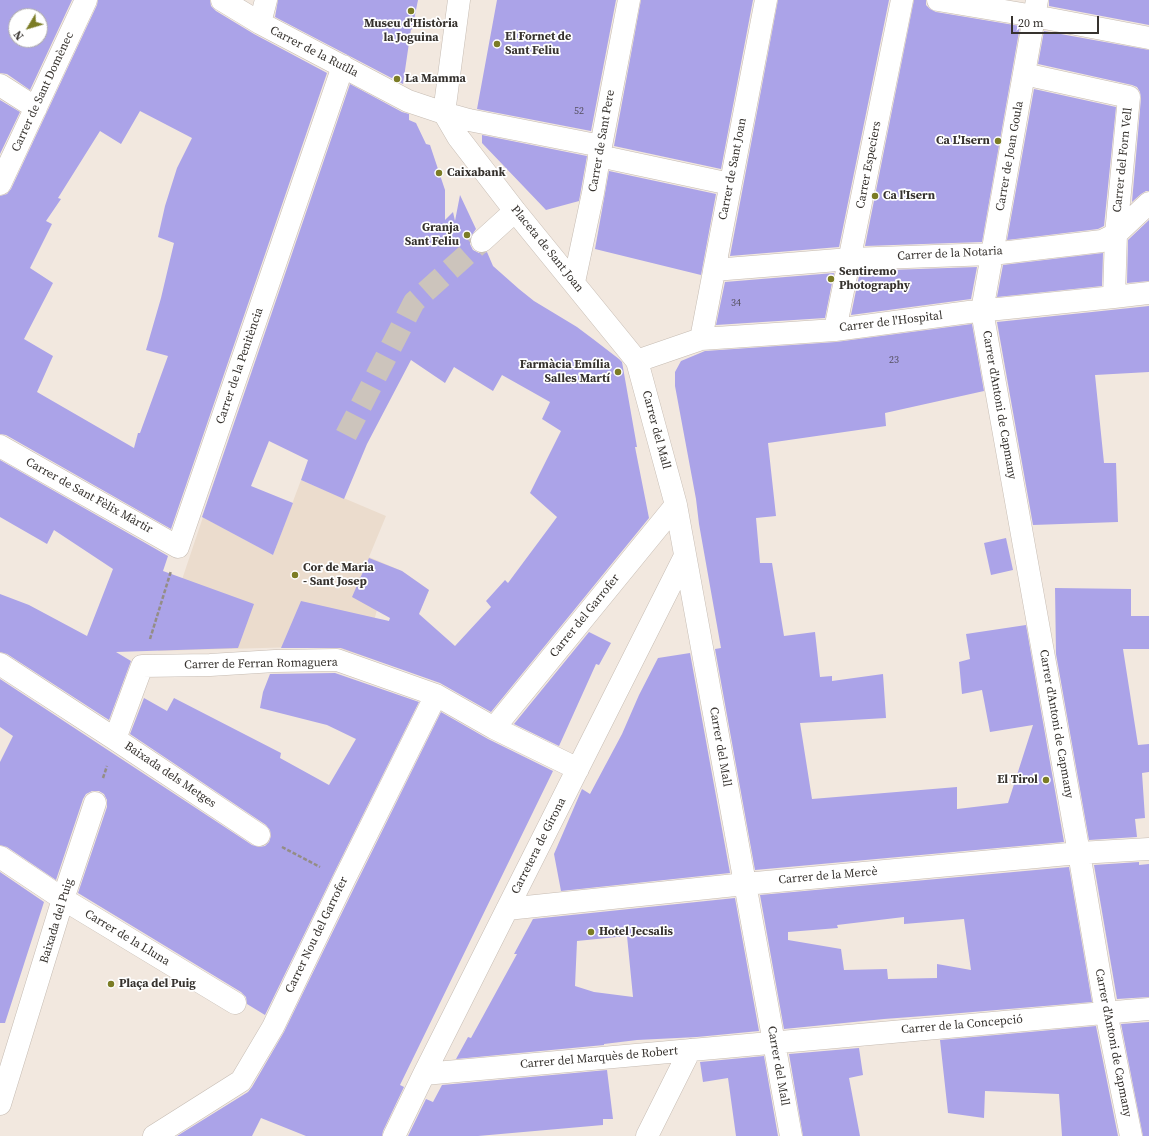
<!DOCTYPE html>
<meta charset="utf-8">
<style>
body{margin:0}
#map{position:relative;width:1149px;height:1136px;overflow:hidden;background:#f2e8df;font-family:"Source Serif 4",serif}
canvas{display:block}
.north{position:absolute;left:8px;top:8px;width:40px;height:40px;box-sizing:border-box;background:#fff;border:1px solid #afadab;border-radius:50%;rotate:232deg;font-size:11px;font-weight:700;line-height:16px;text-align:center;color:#36322e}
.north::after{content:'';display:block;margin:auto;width:14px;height:18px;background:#7b7c25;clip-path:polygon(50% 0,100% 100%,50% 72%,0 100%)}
.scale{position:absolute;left:1011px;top:16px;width:88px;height:18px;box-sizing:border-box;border:2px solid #36322e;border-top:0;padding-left:5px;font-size:12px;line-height:14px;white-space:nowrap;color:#36322e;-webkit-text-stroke:3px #fff;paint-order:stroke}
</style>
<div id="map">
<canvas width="1149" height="1136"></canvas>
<div class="north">N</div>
<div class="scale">20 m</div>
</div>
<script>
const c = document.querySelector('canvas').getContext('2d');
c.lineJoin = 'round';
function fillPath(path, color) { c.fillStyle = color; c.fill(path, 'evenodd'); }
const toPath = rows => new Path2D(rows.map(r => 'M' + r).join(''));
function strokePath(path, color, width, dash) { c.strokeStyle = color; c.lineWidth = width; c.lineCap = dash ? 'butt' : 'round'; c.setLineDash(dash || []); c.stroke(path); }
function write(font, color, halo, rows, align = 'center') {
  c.font = font + ' "Source Serif 4",serif'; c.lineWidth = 3.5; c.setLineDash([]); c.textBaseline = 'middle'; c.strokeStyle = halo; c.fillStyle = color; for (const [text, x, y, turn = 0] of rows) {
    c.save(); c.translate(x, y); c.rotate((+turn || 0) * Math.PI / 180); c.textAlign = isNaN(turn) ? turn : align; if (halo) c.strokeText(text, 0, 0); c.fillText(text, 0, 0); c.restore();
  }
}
const built = toPath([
 [301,480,386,516,369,557,402,571,429,590,420,611,381,594,372,629,409,671,332,646,158,651,203,517,273,555]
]);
const building = toPath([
 [0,0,72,0,30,90,7,74,0,73],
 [16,16,40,16,40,40,16,40],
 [98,0,210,0,211,6,216,11,254,34,327,73,171,529,6,435,0,434,0,196,7,194,11,189,97,5],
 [140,111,192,138,177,168,165,206,158,237,174,243,161,298,146,350,168,356,140,433,138,433,134,448,37,392,53,356,24,339,53,283,30,268,52,224,46,221,61,199,58,198,100,131,121,144],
 [278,0,418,0,412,30,411,29,403,84,275,17],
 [497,0,616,0,591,131,477,109],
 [641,0,753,0,721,169,614,146],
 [778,0,889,0,839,247,730,256],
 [914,0,926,0,926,5,930,9,936,12,1020,26,982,242,865,246],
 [1049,0,1149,0,1149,25,1049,6],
 [1044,31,1149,50,1149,191,1146,191,1141,194,1132,202,1141,98,1140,92,1137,87,1132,85,1038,64],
 [350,84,402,112,409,114,409,120,416,123,426,144,430,145,445,190,445,220,453,212,455,221,460,195,476,229,470,238,470,244,473,250,479,253,484,253,487,252,493,266,519,289,534,301,577,327,593,339,619,359,622,362,637,447,635,447,649,518,491,712,440,683,341,648,281,648,301,601,389,621,390,618,352,597,369,558,402,571,429,590,419,614,455,646,491,607,486,601,505,580,508,583,557,517,530,493,561,431,542,419,550,402,502,375,493,391,454,367,445,383,411,360,367,444,344,499,301,480,308,460,269,441,251,486,293,503,273,555,202,517],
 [1034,89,1116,107,1104,226,1098,229,1007,240],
 [0,100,20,112,0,154],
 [482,135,587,156,579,201,546,210,482,143],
 [609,171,716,194,701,275,595,249],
 [1149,220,1149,281,1127,283,1128,240],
 [1103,253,1102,286,997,297,1003,265],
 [977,267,971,299,851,315,860,271],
 [834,273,825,318,716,325,725,282],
 [1149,306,1149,372,1095,375,1104,463,1116,463,1118,522,1033,525,997,322],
 [972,324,984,391,885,413,886,426,768,443,776,516,756,518,760,563,772,563,784,636,815,632,820,677,832,676,832,681,883,674,886,718,800,723,812,799,957,787,957,809,1008,803,1033,725,990,732,982,690,962,694,959,662,970,659,966,634,1026,625,1064,842,755,870,715,649,721,648,699,524,696,499,675,386,675,372,681,361,705,351,836,342],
 [0,460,168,556,163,571,254,604,238,648,116,652,131,661,109,720,7,654,0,652,0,594,29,605,87,636,113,569,54,530,47,544,0,517],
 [1006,538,1013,570,991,575,984,543],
 [1055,588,1131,589,1131,616,1149,616,1149,649,1123,649,1138,745,1149,744,1149,772,1142,773,1145,818,1135,819,1137,837,1089,840,1056,654],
 [589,632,611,643,599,665,596,664,559,746,514,724],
 [690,653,730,873,561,891,554,854,582,789,590,794,622,734,639,695,658,658],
 [335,673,419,702,333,875,265,1015,247,1004,246,997,241,992,78,893,107,807,107,800,104,794,99,791,92,791,86,794,83,799,56,880,7,847,0,845,0,762,13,736,0,727,0,679,252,845,259,847,265,846,269,842,271,836,270,830,266,825,130,734,144,698,167,711,174,698,281,753,280,758,329,785,356,739,327,725,260,708,263,692,270,674],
 [441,712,488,739,553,771,400,1085,404,1087,383,1131,382,1136,306,1136,261,1118,252,1136,177,1136,248,1092,252,1087,284,1032,355,886],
 [1139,862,1139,865,1149,864,1149,997,1117,999,1094,865],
 [1069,867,1092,1002,937,1015,884,1019,784,1029,760,895],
 [904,917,904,924,964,919,971,970,937,964,937,978,888,979,887,969,844,970,841,949,788,940,788,932,838,928,837,925],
 [0,872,44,902,5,1023,0,1023],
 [735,898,759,1031,697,1037,637,1040,604,1044,604,1045,456,1059,468,1037,471,1038,517,954,514,954,533,919],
 [627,936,633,997,594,992,575,986,577,941],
 [1149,1022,1149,1136,1143,1136,1121,1024],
 [1096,1026,1118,1136,1062,1136,1059,1094,985,1091,984,1118,948,1113,940,1040],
 [859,1048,863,1075,849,1078,860,1136,803,1136,789,1054],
 [764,1056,778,1136,736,1136,728,1078,703,1082,700,1062],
 [607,1070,613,1119,603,1119,603,1125,478,1136,408,1136,426,1099,433,1102,442,1085]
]);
const minorTunnel = toPath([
 [346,435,414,302,482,241]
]);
const path = toPath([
 [150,639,171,571],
 [103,778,107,766],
 [282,847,320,867]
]);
const minor = toPath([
 [222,0,260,23,408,101,444,113,459,0],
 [938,0,1034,16,1149,38],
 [1037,0,982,311,1079,853,1106,1012,1131,1136],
 [260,23,266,0],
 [1024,74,1129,97,1116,234,1114,297],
 [0,85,36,108],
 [601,146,469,120,444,113,458,137,515,211,637,361,676,505,791,1136],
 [599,156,730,184],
 [0,184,86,0],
 [482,241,515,211],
 [714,270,850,259,992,254,1102,241,1116,234,1149,203],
 [574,282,593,193,601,146,629,0],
 [835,330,902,0],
 [701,339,766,0],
 [637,361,701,339,835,330,969,312,1114,297,1149,293],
 [0,446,178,547,343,66],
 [0,664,115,739,259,835],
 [494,728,676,505],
 [115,739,142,666,210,665,275,661,337,660,436,695,494,728,578,769],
 [0,857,63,899,235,1003],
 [507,909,745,884,1079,853,1149,849],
 [424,1074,1149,1009],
 [0,1104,63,899,95,803],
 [154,1136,241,1081,273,1027,344,880,436,695],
 [394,1136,424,1074,685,556],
 [647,1136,690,1050]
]);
const markers = [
 [411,11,4,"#7b7c25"],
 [497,44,4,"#7b7c25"],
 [397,79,4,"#7b7c25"],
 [998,141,4,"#7b7c25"],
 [439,173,4,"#7b7c25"],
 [875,196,4,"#7b7c25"],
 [467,235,4,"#7b7c25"],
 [831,279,4,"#7b7c25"],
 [618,372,4,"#7b7c25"],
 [295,575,4,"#7b7c25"],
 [1046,780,4,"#7b7c25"],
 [591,932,4,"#7b7c25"],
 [111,984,4,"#7b7c25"]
];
const numberNames = [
 ["52",579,111],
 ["34",736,303],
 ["23",894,360]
];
const poiNames = [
 ["Museu d'Història",411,24,"center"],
 ["la Joguina",411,38,"center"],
 ["El Fornet de",505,37],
 ["Sant Feliu",505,51],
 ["La Mamma",405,79],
 ["Ca L'Isern",990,141,"right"],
 ["Caixabank",447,173],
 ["Ca l'Isern",883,196],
 ["Granja",459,228,"right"],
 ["Sant Feliu",459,242,"right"],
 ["Sentiremo",839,272],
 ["Photography",839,286],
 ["Farmàcia Emília",610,365,"right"],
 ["Salles Martí",610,379,"right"],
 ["Cor de Maria",303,568],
 ["- Sant Josep",303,582],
 ["El Tirol",1038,780,"right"],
 ["Hotel Jecsalis",599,932],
 ["Plaça del Puig",119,984]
];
const streetNames = [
 ["Carrer de la Rutlla",314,52,27],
 ["Carrer de Sant Domènec",43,92,-65],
 ["Carrer de Sant Pere",602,141,-80],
 ["Carrer de Joan Goula",1010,156,-80],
 ["Carrer del Forn Vell",1123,160,-84],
 ["Carrer Especiers",869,165,-79],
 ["Carrer de Sant Joan",733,169,-79],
 ["Placeta de Sant Joan",547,249,51],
 ["Carrer de la Notaria",950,254,-3],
 ["Carrer de l'Hospital",891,322,-7],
 ["Carrer de la Penitència",240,366,-71],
 ["Carrer d'Antoni de Capmany",999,405,80],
 ["Carrer del Mall",656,430,75],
 ["Carrer de Sant Fèlix Màrtir",89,496,29],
 ["Carrer del Garrofer",585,616,-51],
 ["Carrer de Ferran Romaguera",261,664,-1],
 ["Carrer d'Antoni de Capmany",1056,724,80],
 ["Carrer del Mall",720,747,80],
 ["Baixada dels Metges",170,775,34],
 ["Carretera de Girona",539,846,-63],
 ["Carrer de la Mercè",828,876,-5],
 ["Baixada del Puig",57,921,-73],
 ["Carrer Nou del Garrofer",317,935,-64],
 ["Carrer de la Lluna",127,938,31],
 ["Carrer de la Concepció",962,1025,-5],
 ["Carrer d'Antoni de Capmany",1113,1043,79],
 ["Carrer del Marquès de Robert",599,1058,-5],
 ["Carrer del Mall",778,1066,80]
];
fillPath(built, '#ebdccd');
fillPath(building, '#aba3e8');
strokePath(minorTunnel, '#ccc4bc', 22, [22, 11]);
strokePath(minor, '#c6bcb3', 23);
strokePath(path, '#948d86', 2.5, [4, 2]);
strokePath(minor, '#fff', 22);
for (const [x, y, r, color] of markers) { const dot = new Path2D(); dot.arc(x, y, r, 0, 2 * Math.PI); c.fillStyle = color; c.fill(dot); strokePath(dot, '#fff', 1.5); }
write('10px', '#534e5c', null, numberNames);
write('bold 12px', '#36322e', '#fff', poiNames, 'left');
write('12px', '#36322e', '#fff', streetNames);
</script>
